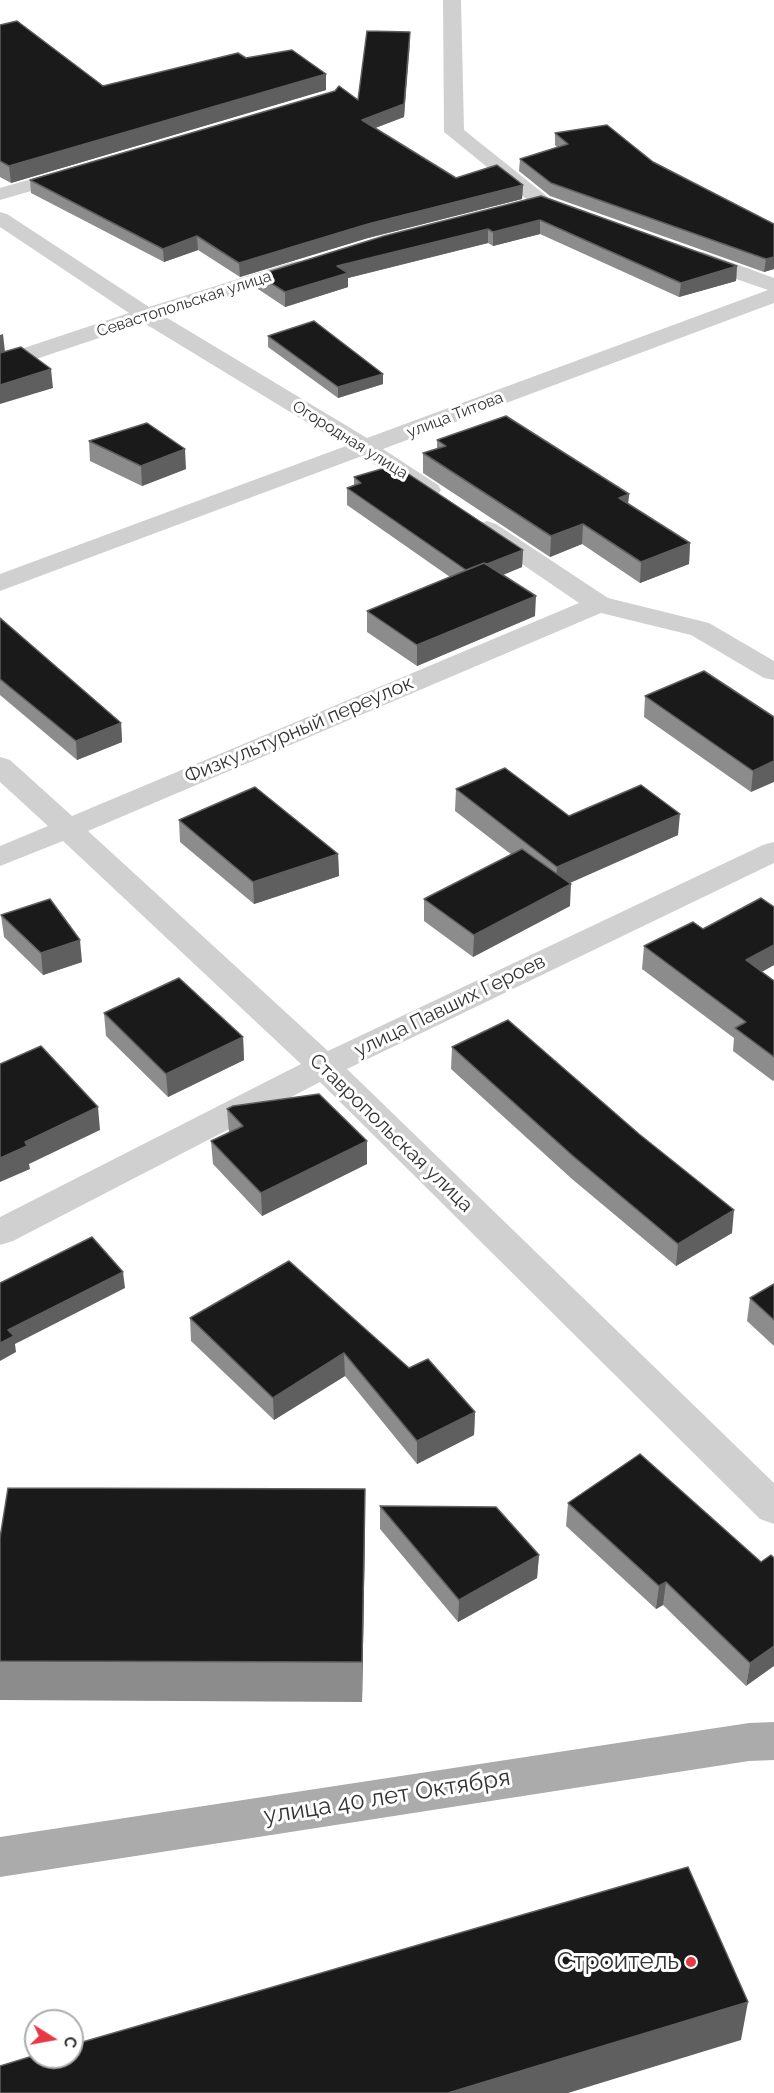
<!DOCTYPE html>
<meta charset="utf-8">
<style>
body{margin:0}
#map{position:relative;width:774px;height:2093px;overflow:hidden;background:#fff;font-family:Raleway,sans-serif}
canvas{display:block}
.north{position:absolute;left:24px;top:2009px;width:60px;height:60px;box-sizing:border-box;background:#fff;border:2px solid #adadad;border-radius:50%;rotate:101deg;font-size:16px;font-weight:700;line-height:24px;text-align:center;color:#333}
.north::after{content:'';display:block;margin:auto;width:21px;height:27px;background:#e63946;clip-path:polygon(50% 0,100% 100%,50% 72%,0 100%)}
</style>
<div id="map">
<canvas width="774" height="2093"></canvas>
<div class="north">С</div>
</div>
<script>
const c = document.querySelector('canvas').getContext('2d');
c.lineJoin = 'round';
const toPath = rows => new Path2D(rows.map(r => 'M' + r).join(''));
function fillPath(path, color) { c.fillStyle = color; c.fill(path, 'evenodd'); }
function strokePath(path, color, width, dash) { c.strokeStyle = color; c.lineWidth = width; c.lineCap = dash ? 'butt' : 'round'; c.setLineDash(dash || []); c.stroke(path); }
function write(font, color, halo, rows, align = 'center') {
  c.font = font + ' Raleway,sans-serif'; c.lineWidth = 6; c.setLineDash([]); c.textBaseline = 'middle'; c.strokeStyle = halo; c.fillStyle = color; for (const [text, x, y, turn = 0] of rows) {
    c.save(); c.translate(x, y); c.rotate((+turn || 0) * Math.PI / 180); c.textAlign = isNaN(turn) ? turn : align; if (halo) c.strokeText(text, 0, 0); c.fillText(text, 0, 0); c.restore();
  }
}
const minor = toPath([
 [443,0,461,0,464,130,549,198,586,211,589,215,586,219,579,221,572,219,535,206,444,132,443,0],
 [73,167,80,169,83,173,80,177,0,200,0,188,73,167],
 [0,212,7,214,149,307,292,262,300,261,308,262,311,267,308,272,164,316,367,438,768,290,687,262,684,257,687,252,695,251,703,252,774,278,774,303,383,449,438,485,441,490,438,495,429,497,420,495,362,456,0,591,0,574,346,446,144,323,0,371,0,356,129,313,0,227,0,212],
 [487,521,496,524,608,598,709,623,774,661,774,680,764,678,691,635,601,613,88,831,328,1051,763,845,774,842,774,863,347,1069,774,1483,774,1524,760,1519,320,1082,13,1241,0,1245,0,1217,301,1064,63,841,0,866,0,846,48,826,0,782,0,757,10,760,72,816,579,603,478,534,474,529,478,524,487,521]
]);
const major = toPath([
 [774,1722,774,1760,749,1761,0,1877,0,1837,749,1723,774,1722]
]);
const wall = toPath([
 [0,25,103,86,246,58,326,90,11,183,0,177],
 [410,44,404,117,375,128,456,178,523,185,522,199,368,238,240,277,198,250,164,262,31,193,30,180,358,100],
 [555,133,653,162,774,224,774,269,764,272,550,196,519,171,520,159,557,147,555,145],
 [541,196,737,266,736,281,679,297,540,234,493,246,488,243,348,278,348,287,285,307,258,289,258,275],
 [268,336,383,384,338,398,268,347],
 [437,440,629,494,628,504,690,543,689,564,640,583,582,544,550,557,423,473,423,453,437,449],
 [89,441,186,469,142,486,90,461],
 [354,477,523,550,522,567,503,575,535,616,417,666,367,632,367,611,450,577,347,505,347,488,354,486],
 [0,618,121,723,122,742,77,760,0,695],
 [645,696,774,717,751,792,644,717],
 [456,789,569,816,678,835,570,883,570,906,473,957,424,921,424,899,512,855,455,811],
 [179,820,338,854,339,876,254,904,180,842],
 [774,907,774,965,762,972,774,981,774,1080,773,1081,733,1051,734,1038,642,969,644,946],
 [1,915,82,962,43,975,4,937],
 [104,1013,243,1037,244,1060,168,1097,106,1036],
 [452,1047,732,1233,676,1266,572,1179,451,1069],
 [227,1109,367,1141,367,1164,262,1216,213,1164,211,1141,229,1133],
 [774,1284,774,1346,747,1321,750,1298],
 [190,1318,409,1368,475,1412,474,1435,417,1464,345,1376,274,1420,191,1341],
 [365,1489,365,1529,362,1702,0,1700,0,1538],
 [568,1503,761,1562,771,1555,746,1686,663,1605,656,1609,566,1526],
 [380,1506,539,1555,537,1578,458,1622,380,1529]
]);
const shadedWall = toPath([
 [410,32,404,117,362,133,362,120],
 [326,74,326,90,11,183,9,166],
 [523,185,522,199,368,238,240,277,239,263,368,224],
 [540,220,540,234,493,246,493,232],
 [488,229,488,243,348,278,348,287,285,307,285,292,337,266],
 [197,236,198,250,164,262,163,249],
 [774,257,774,269,764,272,766,259],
 [737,266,736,281,679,297,681,283],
 [3,334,5,352,0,355,0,335],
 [51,369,53,388,0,404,0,385],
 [383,374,383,384,338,398,338,387],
 [185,449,186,469,142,486,141,466],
 [629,494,627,514,619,498],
 [583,524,582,544,550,557,551,536],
 [690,543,689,564,640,583,641,562],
 [523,550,522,567,468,589,468,571],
 [536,596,535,616,417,666,417,645],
 [121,723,122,742,77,760,76,741],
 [774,761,774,782,751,792,753,771],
 [680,814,678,835,556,889,557,867],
 [338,854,339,876,254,904,253,882],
 [571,884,570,906,473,957,474,935],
 [80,940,82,962,43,975,41,953],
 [774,945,774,965,743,982,746,960],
 [243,1037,244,1060,168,1097,166,1074],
 [98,1107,100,1130,29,1164,30,1169,0,1182,0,1158,25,1142],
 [367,1141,367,1164,262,1216,261,1193],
 [734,1210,732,1233,676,1266,678,1244],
 [123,1272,125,1288,15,1344,16,1352,0,1361,0,1343,8,1330],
 [344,1353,345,1376,274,1420,273,1398],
 [475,1412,474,1435,417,1464,417,1441],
 [365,1489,365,1529,362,1702,362,1662],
 [539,1555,537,1578,458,1622,459,1600],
 [666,1582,663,1605,656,1609,659,1586],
 [774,1646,774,1666,746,1686,750,1663],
 [748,2002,741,2040,568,2093,448,2093]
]);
const building = toPath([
 [17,21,103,86,238,53,246,58,292,50,326,74,9,166,0,161,0,25,17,21],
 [367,31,410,32,404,104,362,120,456,178,497,165,523,185,368,224,239,263,197,236,163,249,30,180,335,91,339,86,358,100,367,31],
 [607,125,653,162,774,224,774,257,766,259,551,183,520,159,568,144,555,133,607,125],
 [541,196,737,266,681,283,540,220,493,232,488,229,337,266,348,273,285,292,258,275,384,236,541,196],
 [314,321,383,374,338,387,268,336,314,321],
 [21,347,51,369,0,385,0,353,21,347],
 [506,416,629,494,619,498,690,543,641,562,583,524,551,536,423,453,446,446,437,440,506,416],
 [147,423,185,449,141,466,89,441,147,423],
 [395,465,523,550,487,564,484,563,466,570,347,488,361,483,354,477,395,465],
 [484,563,536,596,417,645,367,611,484,563],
 [0,618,121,723,76,741,0,679,0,618],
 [704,671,774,717,774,761,753,771,645,696,704,671],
 [505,768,569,816,641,785,680,814,557,867,456,789,505,768],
 [255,787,338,854,253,882,179,820,255,787],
 [522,849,571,884,474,935,424,899,522,849],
 [761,898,774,907,774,945,746,960,774,981,774,1057,735,1028,746,1022,644,946,693,922,703,929,761,898],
 [50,899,80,940,41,953,1,915,50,899],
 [179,978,243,1037,166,1074,104,1013,179,978],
 [508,1020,639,1134,734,1210,678,1244,573,1156,452,1047,508,1020],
 [41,1046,98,1107,25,1142,27,1146,0,1158,0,1064,41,1046],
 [319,1094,367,1141,261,1193,211,1141,243,1126,227,1109,233,1106,319,1094],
 [92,1237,123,1272,8,1330,14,1336,0,1343,0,1283,92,1237],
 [289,1261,409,1368,428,1359,475,1412,417,1441,344,1353,273,1398,190,1318,289,1261],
 [774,1284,774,1320,750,1298,774,1284],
 [640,1454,761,1562,771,1555,774,1558,774,1646,750,1663,666,1582,659,1586,568,1503,640,1454],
 [8,1488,365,1489,362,1662,0,1661,0,1538,8,1488],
 [380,1506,496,1507,539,1555,459,1600,380,1506],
 [688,1867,748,2002,448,2093,0,2093,0,2066,36,2055,36,2057,72,2057,72,2045,688,1867]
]);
const markers = [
 [691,1962,6,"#e63946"]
];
const farStreetnames = [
 ["Севастопольская улица",184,304,-18],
 ["улица Титова",455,415,-21],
 ["Огородная улица",350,440,32]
];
const streetNames = [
 ["Физкультурный переулок",299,730,-23],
 ["улица Павших Героев",450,1006,-26],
 ["Ставропольская улица",391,1133,44]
];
const nearStreetnames = [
 ["улица 40 лет Октября",387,1797,-9]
];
const nearPoinames = [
 ["Строитель",679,1962]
];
fillPath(minor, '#d0d0d0');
fillPath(major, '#ababab');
fillPath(wall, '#8c8c8c');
fillPath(shadedWall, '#5f5f5f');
fillPath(building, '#1a1a1a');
strokePath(building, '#5f5f5f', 1.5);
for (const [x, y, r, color] of markers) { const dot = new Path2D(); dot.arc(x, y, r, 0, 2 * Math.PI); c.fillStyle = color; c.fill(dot); strokePath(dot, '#fff', 2); }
write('16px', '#333', '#fff', farStreetnames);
write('20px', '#333', '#fff', streetNames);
write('24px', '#333', '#fff', nearStreetnames);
write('24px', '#333', '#fff', nearPoinames, 'right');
</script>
